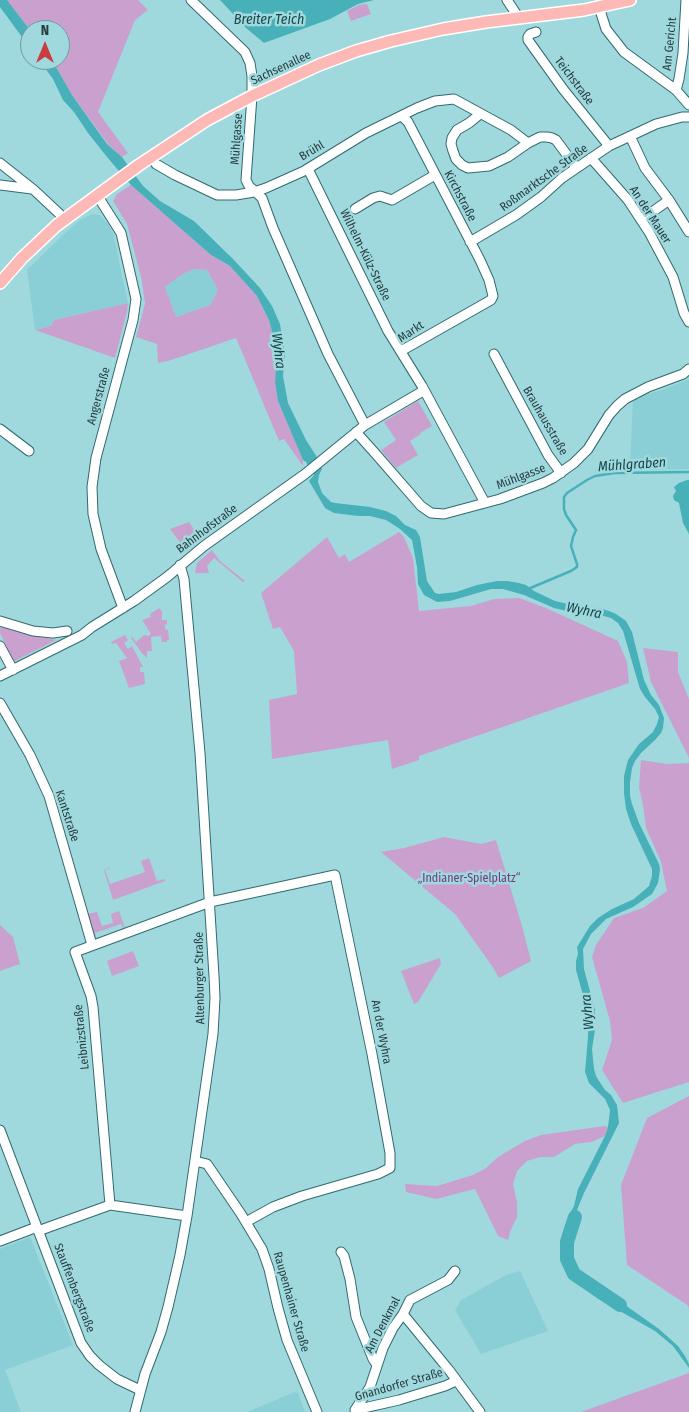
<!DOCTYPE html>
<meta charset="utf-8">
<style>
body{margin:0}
#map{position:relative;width:689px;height:1412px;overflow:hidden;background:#9fd9de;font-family:"Fira Sans Condensed",sans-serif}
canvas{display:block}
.north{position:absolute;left:20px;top:20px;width:50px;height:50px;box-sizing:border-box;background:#9fd9de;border:1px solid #6f9b9f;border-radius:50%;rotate:0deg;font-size:14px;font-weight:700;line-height:20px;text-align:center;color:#263e40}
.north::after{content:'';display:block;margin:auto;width:18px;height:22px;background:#ca3b3f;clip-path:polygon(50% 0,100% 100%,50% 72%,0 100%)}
</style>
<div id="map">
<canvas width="689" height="1412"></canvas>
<div class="north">N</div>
</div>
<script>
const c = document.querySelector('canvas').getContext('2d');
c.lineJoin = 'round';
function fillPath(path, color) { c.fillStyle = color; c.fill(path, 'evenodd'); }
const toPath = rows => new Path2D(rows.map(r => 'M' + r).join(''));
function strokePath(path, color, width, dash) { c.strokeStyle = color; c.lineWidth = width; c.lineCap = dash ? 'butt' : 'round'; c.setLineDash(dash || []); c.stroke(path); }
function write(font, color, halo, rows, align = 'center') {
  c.font = font + ' "Fira Sans Condensed",sans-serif'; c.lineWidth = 5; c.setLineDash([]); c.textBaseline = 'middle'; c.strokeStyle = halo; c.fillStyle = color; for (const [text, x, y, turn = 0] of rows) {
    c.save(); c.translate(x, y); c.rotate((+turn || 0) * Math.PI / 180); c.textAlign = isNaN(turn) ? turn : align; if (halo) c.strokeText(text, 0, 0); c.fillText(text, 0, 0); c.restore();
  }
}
const built = toPath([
 [92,214,100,215,108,224,113,233,128,303,54,320,51,326,35,330,27,270,64,234,80,220],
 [193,269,207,270,218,290,210,305,176,317,165,287,180,276],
 [689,379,689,469,630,470,633,398,662,390],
 [30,1237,73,1345,5,1370,21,1412,0,1412,0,1249],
 [520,1271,548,1331,481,1354,455,1310,461,1300,506,1275],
 [297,1391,305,1412,247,1412]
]);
const green = toPath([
 [7,0,138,0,148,10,135,20,98,112,128,153,122,157,108,144,72,95,52,60,60,60,60,30,30,30],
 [367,4,371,14,351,21,347,11,359,5],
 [131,185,211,255,230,266,257,296,269,320,277,351,275,382,278,401,298,447,303,460,303,466,284,439,279,441,236,338,168,361,158,363,157,344,136,337,145,304,142,281,127,224,113,201,117,194],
 [193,269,207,270,218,290,210,305,176,317,165,287,180,276],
 [128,303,127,312,115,358,35,330,51,326,54,320],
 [418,401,432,426,420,433,421,434,410,441,418,455,396,468,381,450,396,440,384,422],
 [189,522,201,540,186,550,170,529],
 [399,532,404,537,413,558,419,611,471,606,494,599,519,598,546,608,618,641,627,662,629,683,419,756,419,760,392,769,388,740,272,759,269,700,297,694,294,651,280,627,273,629,261,593,327,537,339,558,345,554,349,562],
 [212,550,220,561,245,581,243,582,214,558,207,566,209,573,195,573,197,563],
 [159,608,162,611,162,620,167,620,167,624,165,625,165,629,168,630,169,640,167,640,167,642,162,642,161,636,151,637,152,651,147,651,147,658,142,653,131,638,132,637,136,642,144,635,148,636,151,634,142,620,151,617,150,614],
 [7,625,31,634,56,640,13,662,10,659,11,656,0,633,0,628],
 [125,635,128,640,124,643,128,649,132,646,143,667,140,667,140,672,144,672,145,684,129,688,119,661,127,658,116,643,112,644,111,642],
 [643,648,678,652,678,672,689,699,689,758,651,682],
 [641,760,667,764,689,763,689,1082,623,1103,602,1070,612,1040,610,1021,592,957,596,945,614,918,643,908,667,891,661,862,646,828,643,805,639,787],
 [444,837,481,844,496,840,522,926,531,961,499,978,492,966,455,914,381,852,404,848],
 [149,858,157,881,164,879,165,881,113,900,104,870,110,867,110,868,105,870,110,884,145,872,141,861],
 [119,911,125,928,124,929,121,924,95,933,97,939,95,938,93,936,87,914,97,912,102,926,113,923,111,914],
 [0,925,13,937,20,964,0,971],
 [133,951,139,966,112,976,107,961],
 [440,958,441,964,418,1002,414,1004,401,971],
 [689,1096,689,1308,687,1305,627,1265,621,1185,647,1118],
 [605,1126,608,1127,605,1136,591,1142,575,1144,554,1157,540,1157,527,1161,517,1171,513,1184,517,1202,517,1217,510,1232,508,1240,498,1236,475,1189,436,1199,406,1192,405,1184,437,1186,473,1175,486,1168,498,1157,525,1141,541,1135],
 [689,1373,689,1412,581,1412]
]);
const water = toPath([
 [0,0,7,0,30,30,30,48,0,7],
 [220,0,374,0,358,4,330,19,264,43,246,28],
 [39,60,52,60,72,95,107,144,122,157,143,186,160,201,194,221,233,259,260,288,272,306,280,324,285,355,283,376,288,403,306,440,320,462,322,469,319,475,318,482,322,493,331,502,335,503,370,507,386,511,396,516,405,525,416,530,420,537,427,581,435,593,439,594,456,592,477,585,497,581,507,581,519,583,526,585,534,591,555,601,572,605,599,608,609,611,616,614,626,621,632,632,644,680,651,695,659,705,664,718,663,728,661,733,655,740,641,753,635,761,632,768,630,782,630,796,632,804,639,823,659,864,660,869,658,883,652,894,633,907,606,919,591,934,583,949,584,969,595,1010,595,1030,592,1049,594,1069,596,1076,601,1084,605,1090,611,1095,617,1105,619,1123,584,1193,577,1210,573,1226,567,1238,566,1248,569,1263,573,1270,582,1280,602,1294,625,1305,659,1329,678,1346,685,1356,689,1364,689,1368,673,1346,655,1331,597,1298,581,1285,565,1266,560,1254,564,1229,568,1217,574,1206,578,1189,605,1136,608,1127,610,1110,605,1099,589,1083,585,1072,588,1037,588,1013,576,970,576,961,578,954,577,947,590,926,598,918,612,909,634,899,649,886,652,876,652,869,631,824,626,809,624,793,624,776,628,760,639,744,653,732,657,724,659,717,655,709,645,697,640,689,623,631,618,623,611,618,597,614,576,613,554,608,524,595,503,589,491,589,450,601,437,602,424,595,418,584,417,567,412,540,400,529,386,520,370,516,358,516,334,513,325,508,309,481,314,475,306,462,303,460,278,401,275,382,277,351,269,320,257,296,230,266,211,255,131,185,107,157,88,133,74,112,63,100,53,79],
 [687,480,689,480,689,534,683,523,679,503,674,500,673,496,676,491,674,487,679,483]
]);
const stream = toPath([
 [528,589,571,571,577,567,577,564,571,546,573,537,576,530,566,515,564,509,564,497,567,493,587,480,595,476,614,473,689,472]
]);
const river = toPath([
 [575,1217,567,1242,567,1259,574,1274,620,1305]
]);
const minor = toPath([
 [191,0,245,52,250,63,252,76,252,96,246,180,249,186,262,198,273,228,328,354,365,425],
 [507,0,519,18],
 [599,7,606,29,624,52,676,90,689,105],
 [536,32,530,34,528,37,528,40,563,89,609,146],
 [676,90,679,79,683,53,686,0],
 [480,114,469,123,457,130,452,138,451,144,453,151,456,159,462,165,468,168,489,166,508,157,528,143],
 [630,136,645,168,669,200,689,232],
 [151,157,156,164,175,175,217,195,236,195,254,192,266,188,304,171,366,133,417,108,435,101,454,99,511,130,528,143,540,137,547,137,552,138,556,140,576,167],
 [591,158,628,200,649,232,673,277,684,313,689,322],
 [0,163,34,190,65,219],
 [308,169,388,331,422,386,485,503],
 [0,185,32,189],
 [97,195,121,233,136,299,133,320,96,458,92,487,93,514,101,549,123,608],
 [355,209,373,198,380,196,392,200,435,175],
 [641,220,669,200],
 [470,242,516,215,541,197,562,178,609,146,656,124,682,117,689,117],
 [401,351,491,300,493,296,489,280,480,260,408,122,402,116],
 [494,354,548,455,561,473],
 [0,429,29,451],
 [356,432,374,452,421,506,431,513,444,514,500,499,543,483,553,478,574,463,588,449,609,415,617,406,625,399,648,387,683,374,689,369],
 [0,621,33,631,53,633,67,631],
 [0,646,13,670],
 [0,676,82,635,92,627,134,601,167,577,204,546,305,474,365,425,423,391],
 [0,703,30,755,49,796,92,945],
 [0,1130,81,1343,90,1356,99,1365,117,1379,140,1390],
 [195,1161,207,1164,241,1214,262,1249,269,1269,278,1308,287,1340,317,1412],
 [187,1216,110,1205,93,1007,91,996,75,952,210,902,335,875,372,1054,390,1153,390,1168,378,1174,302,1196,273,1207,246,1222],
 [38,1231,110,1205],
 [0,1241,37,1227],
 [341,1252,344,1256,350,1279,356,1317,373,1359,377,1365],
 [403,1314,449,1370,480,1412],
 [355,1410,370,1387,383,1348,393,1328,403,1314,410,1300,448,1280,455,1271],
 [355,1410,399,1400,445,1386,456,1381],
 [135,1412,145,1374,161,1332,168,1307,180,1255,187,1216,213,1034,215,998,214,976,200,753,184,579,180,565]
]);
const major = toPath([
 [0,283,22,258,57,225,139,165,207,120,252,96,319,65,356,51,391,41,443,29,486,22,584,10,630,0]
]);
const streetNames = [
 ["Am Gericht",670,44,-84],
 ["Sachsenallee",281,68,-25],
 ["Teichstraße",574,81,53],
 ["Mühlgasse",237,139,-86],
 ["Brühl",312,151,-31],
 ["Roßmarktsche Straße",544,178,-36],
 ["Kirchstraße",460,196,62],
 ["An der Mauer",650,215,57],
 ["Wilhelm-Külz-Straße",365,255,64],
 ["Markt",411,332,-33],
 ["Angerstraße",99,396,-75],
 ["Brauhausstraße",545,421,60],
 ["Mühlgasse",521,477,-21],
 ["Bahnhofstraße",207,529,-37],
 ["Kantstraße",67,816,72],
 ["Altenburger Straße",200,978,-91],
 ["An der Wyhra",381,1032,79],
 ["Leibnizstraße",82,1037,-96],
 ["Stauffenbergstraße",74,1288,69],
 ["Raupenhainer Straße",291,1302,74],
 ["Am Denkmal",383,1325,-62],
 ["Gnandorfer Straße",399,1385,-16]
];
const parkNames = [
 ["„Indianer-Spielplatz“",469,879]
];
const waterNames = [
 ["Breiter Teich",269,20],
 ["Wyhra",278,351,83],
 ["Mühlgraben",632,465,-4],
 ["Wyhra",584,611,12],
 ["Wyhra",588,1012,-95]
];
fillPath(built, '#8acfd5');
fillPath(green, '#caa1ce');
fillPath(water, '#48b0b9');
strokePath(stream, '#48b0b9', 2.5);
strokePath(river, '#48b0b9', 14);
strokePath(minor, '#316a6f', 11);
strokePath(major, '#fff', 14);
strokePath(minor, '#fff', 9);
strokePath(major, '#fdb9b6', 11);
write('12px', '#263e40', '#9fd9de', streetNames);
write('12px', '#76397d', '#9fd9de', parkNames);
write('italic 14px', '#17464a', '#9fd9de', waterNames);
</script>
